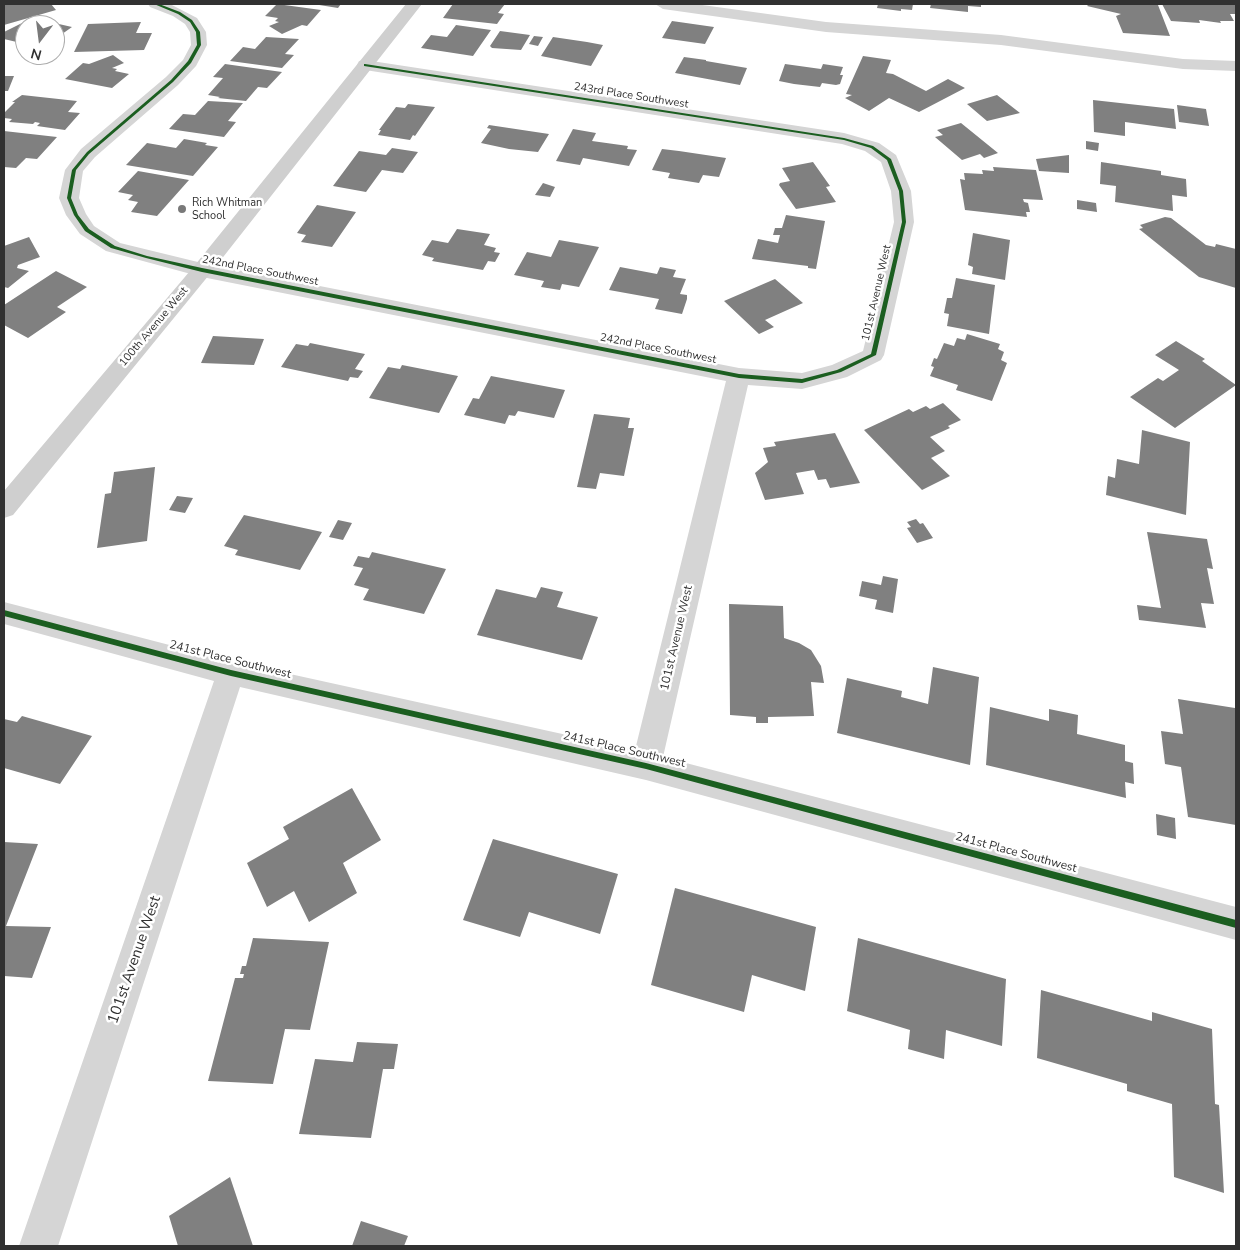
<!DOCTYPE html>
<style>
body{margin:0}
#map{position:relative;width:1240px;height:1250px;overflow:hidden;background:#fff;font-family:"Nunito Sans",sans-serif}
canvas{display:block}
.frame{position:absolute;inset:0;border:5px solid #313131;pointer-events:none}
.north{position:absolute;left:15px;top:15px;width:50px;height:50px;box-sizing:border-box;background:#fff;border:1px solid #adadad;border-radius:50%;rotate:195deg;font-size:14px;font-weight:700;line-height:20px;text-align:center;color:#313131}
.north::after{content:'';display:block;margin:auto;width:18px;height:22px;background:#797979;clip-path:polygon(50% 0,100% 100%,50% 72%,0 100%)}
</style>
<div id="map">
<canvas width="1240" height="1250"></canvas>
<div class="frame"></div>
<div class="north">N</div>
</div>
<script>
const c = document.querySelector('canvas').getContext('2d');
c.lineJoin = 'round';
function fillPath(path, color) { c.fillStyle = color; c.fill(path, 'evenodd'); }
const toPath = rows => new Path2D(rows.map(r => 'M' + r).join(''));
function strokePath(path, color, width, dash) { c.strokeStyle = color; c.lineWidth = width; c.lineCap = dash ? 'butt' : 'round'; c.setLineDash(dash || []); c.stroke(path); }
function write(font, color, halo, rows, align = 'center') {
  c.font = font + ' "Nunito Sans",sans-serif'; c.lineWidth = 5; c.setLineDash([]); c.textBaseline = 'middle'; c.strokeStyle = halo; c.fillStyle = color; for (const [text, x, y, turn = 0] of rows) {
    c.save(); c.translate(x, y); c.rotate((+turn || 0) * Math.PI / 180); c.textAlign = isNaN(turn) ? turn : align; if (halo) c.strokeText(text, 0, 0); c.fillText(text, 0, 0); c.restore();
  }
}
const building = toPath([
 [4,4,51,4,56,10,4,25],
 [277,4,321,10,307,26,302,25,282,34,269,26,279,22,275,21,278,18,265,16],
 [313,4,341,4,338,8],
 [453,4,505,4,498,13,504,14,497,24,443,18],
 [878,4,913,4,912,10,901,9,901,11,877,8],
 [931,4,981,4,981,7,968,6,968,12,930,8],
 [1089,4,1158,5,1170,36,1123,33,1116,16,1121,14,1087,6],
 [1162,4,1236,4,1236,14,1230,14,1234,21,1220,21,1221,23,1199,20,1200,23,1171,21],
 [672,21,714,27,705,44,662,38],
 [50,22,72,27,55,39,55,25,46,25],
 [141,22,136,33,152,33,144,50,74,52,88,24],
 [22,23,25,23,25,44,4,39,4,32],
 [456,25,491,30,473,56,421,48,431,35,447,37],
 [500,31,530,35,521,50,492,48,490,46],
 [534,36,543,37,538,46,529,44],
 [266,37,299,39,285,54,294,55,282,68,230,61,243,47,255,49],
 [553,37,587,42,603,45,591,66,541,56],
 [113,55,124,63,112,68,117,69,115,71,129,74,112,88,65,79,83,63,89,64],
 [863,56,891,60,886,73,893,74,926,91,948,79,965,88,919,112,889,98,869,111,845,98,852,95,846,94],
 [684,57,706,60,706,61,747,68,740,85,675,73],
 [225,64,282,72,267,88,258,87,246,101,218,98,220,97,208,95,223,78,213,77],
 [785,64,821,69,823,64,843,67,840,75,843,75,840,84,836,85,822,83,820,87,794,84,779,81],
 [4,76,14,76,8,91,4,91],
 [22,95,77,101,68,112,80,113,65,130,37,126,40,123,35,122,33,124,9,122,12,119,4,118,4,113,15,102,12,102],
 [997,95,1020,113,987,121,967,104],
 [1093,100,1174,109,1176,129,1125,122,1125,136,1094,132],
 [208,101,243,103,228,121,236,122,224,137,169,129,183,114,195,115],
 [408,104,435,107,415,136,413,135,410,140,378,135,381,130,379,130,396,107,405,108],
 [1177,105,1206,109,1209,126,1179,122],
 [961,123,998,153,984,158,980,154,962,160,935,137,943,135,937,130],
 [489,125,549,134,538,152,509,149,481,143,491,129,487,128],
 [573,129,596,133,592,141,628,146,627,149,637,150,629,166,583,158,580,165,556,161],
 [4,131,57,137,37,159,26,158,16,168,4,167],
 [184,139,207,143,205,145,218,147,193,176,126,165,147,143,176,148],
 [1086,141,1099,143,1098,151,1086,149],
 [392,148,418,152,403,173,382,170,366,192,333,186,359,151,386,155],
 [662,149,679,151,726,158,719,177,703,175,699,183,668,178,670,173,652,170],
 [1069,155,1069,173,1039,171,1036,159],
 [813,162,830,186,826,187,836,202,796,209,779,185,780,183,790,181,782,168],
 [1101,162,1161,171,1161,175,1186,179,1187,197,1172,195,1173,211,1115,202,1116,186,1100,184],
 [993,167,1036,170,1043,200,1023,199,1024,202,1028,203,1030,212,1026,212,1027,217,965,210,960,179,965,180,964,173,983,174,982,170,994,171],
 [138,171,189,180,157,216,131,212,138,202,128,200,133,195,118,192],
 [543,183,555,187,550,197,535,195],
 [1077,200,1096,203,1097,212,1077,209],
 [317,205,356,212,332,247,301,242,306,235,297,233],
 [786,215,825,221,816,269,808,268,808,266,752,259,758,239,778,243,780,235,773,235,775,228,782,228],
 [1165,217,1171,218,1206,245,1215,247,1216,244,1236,249,1236,288,1199,277,1139,229,1143,228,1140,225],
 [457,229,490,234,484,245,496,248,494,252,500,253,495,262,488,261,483,270,432,261,434,258,422,255,432,240,448,243],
 [973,233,1010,240,1005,280,972,274,973,267,968,265],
 [29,237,40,257,18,265,17,268,29,271,8,288,4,287,4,246],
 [559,240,599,247,579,287,562,284,560,290,541,287,544,281,514,275,527,252,551,257],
 [620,267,657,274,660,267,676,270,673,277,686,279,680,294,687,295,687,299,682,314,655,309,659,299,609,290],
 [56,271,87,287,57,307,66,312,28,338,4,325,4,305],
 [956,278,995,285,989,334,947,326,949,314,944,313,947,298,952,298],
 [775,279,803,303,765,320,774,327,759,334,724,301],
 [967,334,1000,344,998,349,1004,352,1001,360,1007,363,992,401,956,390,958,385,930,376,934,367,931,366,934,358,937,359,944,343,954,346,957,338,965,340],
 [213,336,264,339,254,365,201,363],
 [1176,341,1205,359,1202,361,1236,385,1175,428,1130,397,1158,378,1163,381,1179,370,1155,355],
 [310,343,365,354,355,369,363,371,358,378,350,377,348,381,281,367,296,344,308,346],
 [402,365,458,376,439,413,369,398,388,367,400,369],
 [491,376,565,390,554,418,518,411,515,416,509,415,505,424,464,415,473,398,479,399],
 [943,403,961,420,948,426,950,428,930,437,945,451,931,458,950,476,922,490,864,430,909,409,913,412,926,406,930,409],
 [594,414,630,418,628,428,634,428,624,476,600,473,596,489,577,487],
 [1142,430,1190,442,1186,515,1106,495,1108,476,1115,478,1117,459,1139,464],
 [835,433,860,483,830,488,826,479,818,480,814,470,796,473,804,494,765,500,755,473,768,462,763,448,776,446,774,442],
 [155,467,147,541,97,548,105,494,111,493,114,472],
 [177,496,193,498,185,513,169,510],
 [244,515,322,532,300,570,235,555,238,550,224,546],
 [916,519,920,524,923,523,933,538,917,543,907,528,911,527,907,522],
 [338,520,352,523,343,540,329,537],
 [1147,532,1207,539,1213,569,1207,568,1214,604,1201,603,1206,628,1139,620,1137,605,1161,608],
 [372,552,446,569,424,614,363,600,369,589,354,585,363,568,353,566,358,556,369,558],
 [883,576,898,579,893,613,875,609,877,600,859,596,862,581,881,585],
 [541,587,563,592,557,607,598,617,582,660,477,635,496,589,536,598],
 [729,604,783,606,784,638,799,643,811,650,821,666,824,683,811,682,814,716,768,717,768,723,756,723,756,717,730,715],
 [933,667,979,677,970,765,837,733,847,678,902,691,901,697,928,704],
 [1178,699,1235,708,1236,825,1188,817,1181,767,1165,764,1161,731,1183,734],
 [990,707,1049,721,1049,709,1078,715,1077,734,1125,745,1125,761,1133,763,1134,784,1125,782,1126,798,986,765],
 [22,716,92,736,60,784,4,768,4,719,17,722],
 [352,788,381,840,343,863,357,893,309,922,294,891,267,907,247,863,289,839,283,827],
 [1156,814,1175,818,1176,839,1157,835],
 [493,839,618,874,600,934,529,912,520,937,463,920],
 [4,842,38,844,6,926,51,927,32,978,4,976],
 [675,888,816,927,805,991,752,975,744,1012,651,985],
 [253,938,329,942,310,1030,285,1029,273,1084,208,1081,235,978,243,978,244,974,240,974,242,966,246,966],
 [858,938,1006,979,1002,1046,946,1030,944,1059,908,1049,910,1030,847,1011],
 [1041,990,1152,1021,1152,1012,1212,1029,1215,1104,1219,1105,1224,1193,1174,1177,1172,1104,1127,1091,1127,1084,1037,1058],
 [357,1042,398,1044,394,1069,383,1069,371,1138,299,1134,315,1059,353,1062],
 [230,1177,253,1246,178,1246,169,1216],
 [361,1221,408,1236,404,1246,352,1246]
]);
const minor = toPath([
 [148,4,170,4,197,18,206,32,207,45,196,66,178,85,95,157,83,171,79,198,86,214,94,226,120,243,202,263,739,368,802,373,832,365,863,351,894,222,891,191,881,162,865,151,842,144,365,70,359,69,357,65,359,61,365,60,844,133,879,143,896,155,911,191,914,222,884,355,881,360,847,377,802,389,748,385,663,757,1236,907,1236,940,646,780,240,687,58,1246,19,1246,214,681,4,624,4,602,231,661,635,750,726,381,202,277,106,251,80,234,66,215,59,198,65,170,81,149,166,77,183,60,191,45,190,32,185,24,173,16,150,7,148,4],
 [655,4,695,4,826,22,1001,35,1183,59,1236,61,1236,71,1183,69,1001,45,826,32,663,9,655,4]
]);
const secondary = toPath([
 [406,4,422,4,209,275,13,515,4,518,4,491,195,265,406,4]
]);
const cycleway = toPath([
 [154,4,159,4,180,12,192,20,200,32,201,45,191,63,173,82,89,154,76,170,71,198,78,215,89,229,115,246,147,256,202,268,739,374,802,379,837,370,871,354,902,222,899,191,887,160,871,148,844,140,364,66,364,64,365,64,844,138,873,146,891,159,903,191,906,222,876,355,841,372,802,383,739,378,202,272,146,258,111,248,85,231,74,215,67,198,72,170,87,152,171,80,188,61,197,45,196,32,190,22,178,14,154,4],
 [4,610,231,670,646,763,1236,920,1236,928,646,769,231,676,4,616,4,610]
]);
const markers = [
 [182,209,5,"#797979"]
];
const farStreetnames = [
 ["243rd Place Southwest",631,96,9],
 ["242nd Place Southwest",260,271,11],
 ["101st Avenue West",877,293,-77],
 ["100th Avenue West",154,327,-50],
 ["242nd Place Southwest",658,349,11]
];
const farPoinames = [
 ["Rich Whitman",192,203],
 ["School",192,216]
];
const streetNames = [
 ["101st Avenue West",677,638,-77],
 ["241st Place Southwest",230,660,14],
 ["241st Place Southwest",624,750,13],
 ["241st Place Southwest",1016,853,15]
];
const nearStreetnames = [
 ["101st Avenue West",135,960,-71]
];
fillPath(building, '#808080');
fillPath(minor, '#d5d5d5');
fillPath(secondary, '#cfcfcf');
fillPath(cycleway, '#1b5e20');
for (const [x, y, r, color] of markers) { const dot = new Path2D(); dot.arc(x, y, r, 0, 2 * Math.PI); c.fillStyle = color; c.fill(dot); strokePath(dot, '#fff', 2); }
write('11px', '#313131', '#fff', farStreetnames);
write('11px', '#313131', '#fff', farPoinames, 'left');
write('12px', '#313131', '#fff', streetNames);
write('15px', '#313131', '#fff', nearStreetnames);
</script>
